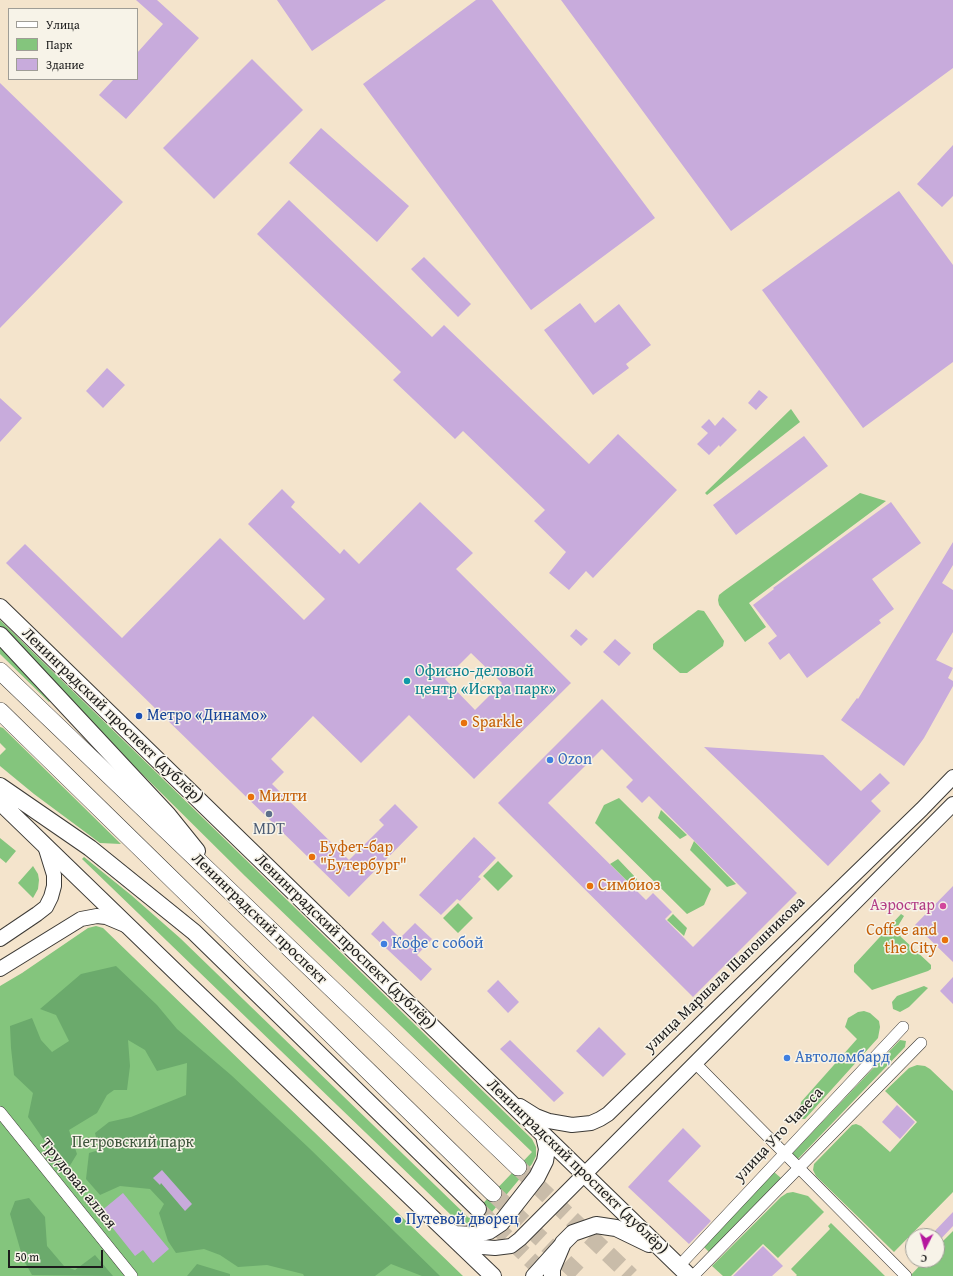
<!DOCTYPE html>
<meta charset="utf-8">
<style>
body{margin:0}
#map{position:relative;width:953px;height:1276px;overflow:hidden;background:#f4e4cc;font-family:"Gentium Book Plus",serif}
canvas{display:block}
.legend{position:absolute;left:8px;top:8px;width:130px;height:72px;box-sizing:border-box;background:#f7f3e8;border:1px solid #9f9d96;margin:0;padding:5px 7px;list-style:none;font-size:12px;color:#1c1c1c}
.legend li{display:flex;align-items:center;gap:8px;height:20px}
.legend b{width:20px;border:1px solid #9f9d96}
.north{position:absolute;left:905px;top:1228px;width:40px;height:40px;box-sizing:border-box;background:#f7f3e8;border:1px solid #9f9d96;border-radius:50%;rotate:186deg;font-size:11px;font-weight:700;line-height:16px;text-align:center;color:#1c1c1c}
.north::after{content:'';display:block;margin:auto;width:14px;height:18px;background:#b5179e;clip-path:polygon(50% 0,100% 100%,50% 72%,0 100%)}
.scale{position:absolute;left:8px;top:1250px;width:95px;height:18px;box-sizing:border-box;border:2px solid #1c1c1c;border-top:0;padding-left:5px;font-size:12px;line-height:14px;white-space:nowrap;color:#1c1c1c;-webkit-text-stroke:3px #f7f3e8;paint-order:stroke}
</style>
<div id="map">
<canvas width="953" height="1276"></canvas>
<ul class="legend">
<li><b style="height:5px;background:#fff"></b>Улица</li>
<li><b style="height:11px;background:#84c57d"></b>Парк</li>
<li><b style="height:11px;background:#c8abdc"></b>Здание</li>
</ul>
<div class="north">С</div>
<div class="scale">50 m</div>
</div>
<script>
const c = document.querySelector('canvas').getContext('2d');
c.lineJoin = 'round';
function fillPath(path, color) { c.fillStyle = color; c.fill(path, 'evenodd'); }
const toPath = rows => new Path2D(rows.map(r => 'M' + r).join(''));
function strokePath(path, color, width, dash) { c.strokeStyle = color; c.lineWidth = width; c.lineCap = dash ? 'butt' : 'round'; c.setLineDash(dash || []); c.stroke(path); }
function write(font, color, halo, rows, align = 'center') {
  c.font = font + ' "Gentium Book Plus",serif'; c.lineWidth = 3; c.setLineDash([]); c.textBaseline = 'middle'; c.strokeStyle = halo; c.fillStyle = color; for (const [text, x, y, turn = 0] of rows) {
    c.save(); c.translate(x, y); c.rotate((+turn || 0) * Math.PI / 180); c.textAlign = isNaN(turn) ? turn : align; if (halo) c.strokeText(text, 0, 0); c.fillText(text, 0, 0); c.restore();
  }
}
const green = toPath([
 [791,409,800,422,707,495,705,493],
 [860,493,886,501,749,603,766,627,745,642,719,605,718,600,719,595,724,591],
 [698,610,704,611,724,641,723,646,687,673,680,673,653,649,653,644],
 [0,620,532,1139,536,1147,536,1156,532,1164,487,1218,479,1223,469,1224,459,1221,451,1215,82,859,84,857,131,895,180,938,469,1218,532,1152,245,876,136,768,0,626],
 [0,646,51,699,49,702,0,654],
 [0,727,3,728,121,844,100,843,34,794,0,766,0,755,6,749,0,743],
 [619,798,711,889,704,905,687,914,595,823,604,805],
 [661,810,687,835,680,839,658,818],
 [0,838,16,851,6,863,0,858],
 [694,841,736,884,727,887,690,850],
 [618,859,637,879,633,887,610,864],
 [498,861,513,876,498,891,483,876],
 [33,866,38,874,39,880,38,889,33,898,18,883],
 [458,903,473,918,458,933,443,918],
 [673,914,687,928,684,936,667,920],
 [901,914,904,916,898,926,899,933,901,937,929,963,931,965,931,969,928,971,872,990,854,972,854,965],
 [96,926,103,928,463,1276,0,1276,0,986,22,973,88,928],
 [924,986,928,988,909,1007,900,1012,893,1009,892,1002,897,996],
 [864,1011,870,1013,879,1021,880,1027,878,1038,805,1119,803,1119,799,1116,801,1102,857,1039,845,1027,848,1018,858,1012],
 [900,1040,906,1041,905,1047,796,1161,790,1156],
 [917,1065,925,1066,930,1069,953,1091,953,1192,894,1252,816,1176,813,1170,814,1164,852,1125,856,1124,861,1126,890,1152,917,1122,885,1091,909,1068],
 [774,1172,781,1178,709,1252,703,1246],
 [793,1192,808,1196,824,1212,778,1258,763,1244,731,1276,723,1276,712,1266,781,1197,787,1193],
 [831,1223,885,1276,796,1276,797,1275,791,1269,830,1229,828,1226],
 [953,1231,953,1276,912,1276,911,1275,925,1260,937,1260,937,1247]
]);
const forest = toPath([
 [116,966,157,1005,177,1029,231,1075,309,1148,440,1276,422,1276,391,1264,375,1276,304,1276,303,1274,267,1265,238,1267,220,1255,204,1249,176,1253,168,1241,159,1213,164,1204,150,1189,120,1186,100,1195,86,1179,89,1153,99,1150,95,1133,109,1122,131,1117,186,1095,187,1063,157,1071,145,1050,128,1040,130,1066,127,1090,114,1090,107,1095,97,1113,69,1130,77,1154,66,1172,28,1117,33,1093,14,1075,11,1048,10,1026,32,1018,41,1040,52,1052,69,1041,56,1015,40,1009,81,974],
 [29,1198,45,1217,47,1246,64,1266,75,1270,95,1255,113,1276,32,1275,23,1259,10,1214,15,1201],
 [197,1264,230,1274,230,1276,187,1276]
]);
const building = toPath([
 [136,0,157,0,199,38,126,119,99,95,114,79,137,79,137,53,163,24],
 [277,0,386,0,312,51],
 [476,0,492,0,655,218,531,310,363,84],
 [561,0,953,0,953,68,731,231],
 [252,59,303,110,214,199,163,148],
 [0,83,123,202,0,328],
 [321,128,409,206,377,242,289,163],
 [953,145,953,196,942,207,917,184],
 [899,191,953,265,953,362,863,428,762,290],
 [289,200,432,337,444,325,589,464,618,434,677,490,593,578,586,571,569,590,549,573,566,552,534,521,545,510,463,431,455,439,393,380,401,372,257,234],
 [424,257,471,304,458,317,411,269],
 [580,303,595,323,619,304,651,345,626,364,629,368,593,395,544,330],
 [107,368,125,385,103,408,86,391],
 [759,390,768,397,756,410,748,403],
 [0,398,22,418,0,442],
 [723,417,737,430,720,447,719,445,709,455,697,444,708,433,701,427,709,419,715,426],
 [804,436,828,466,736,535,713,505],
 [282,489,295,502,291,507,340,554,344,549,359,564,420,502,473,553,456,569,571,683,474,779,409,715,361,763,313,716,271,759,284,772,272,784,349,860,384,825,379,820,395,804,418,827,349,897,6,563,25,544,122,638,220,538,304,620,325,599,248,524],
 [471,653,502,683,475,710,445,679],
 [891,502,921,543,872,579,894,609,879,620,881,623,807,678,789,653,780,660,768,643,777,636,753,605,774,589,773,588],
 [953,542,953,565,942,583,953,590,953,632,936,660,953,668,948,678,953,681,953,686,924,738,904,766,841,720,857,698,858,699],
 [576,629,588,639,581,646,570,636],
 [615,639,631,653,619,666,603,652],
 [602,699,797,893,693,997,498,803],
 [602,749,633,780,626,787,642,803,649,796,747,893,693,947,665,919,672,912,653,893,646,900,548,803],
 [704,747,823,755,861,791,880,773,890,783,871,801,881,811,828,866],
 [474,837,496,858,478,877,481,879,460,901,457,899,441,915,419,895],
 [953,886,953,962,915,925],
 [383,921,400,938,415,923,432,939,417,955,432,969,421,981,371,934],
 [953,977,953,1004,940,991],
 [498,980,519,1002,508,1013,487,991],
 [599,1027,626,1054,603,1077,576,1051],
 [510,1040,564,1093,554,1102,500,1049],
 [897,1105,915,1122,900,1139,882,1122],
 [683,1128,701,1146,668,1181,711,1221,689,1244,628,1187],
 [162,1170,192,1204,185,1211,161,1183,160,1185,153,1178],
 [123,1193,169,1249,153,1263,143,1250,135,1256,100,1212],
 [953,1212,953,1226,937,1243,937,1236,930,1236],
 [763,1246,783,1266,772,1276,733,1276]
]);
const secondaryTunnel = toPath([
 [478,1209,547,1276]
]);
const primaryTunnel = toPath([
 [518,1167,631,1276],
 [493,1193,580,1276]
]);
const minor = toPath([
 [696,1064,906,1276],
 [0,1112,132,1276],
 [679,1266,903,1027],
 [693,1276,921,1043]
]);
const tertiary = toPath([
 [0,939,37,914,46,907,51,897,54,886,54,875,45,846],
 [0,969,81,919,97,916,106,917,125,925],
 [520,1106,536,1116,549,1121,572,1125,591,1123,600,1119,608,1114,922,809,953,777],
 [457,1235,482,1247,495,1248,511,1246,520,1239,953,804],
 [533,1276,560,1246]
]);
const secondary = toPath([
 [0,607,689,1276],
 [0,635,168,815,197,851],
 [0,786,90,848,194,932,478,1209],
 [0,802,186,982,493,1276],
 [446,1229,455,1234,474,1235,489,1231,501,1223,537,1177,545,1161,547,1149,544,1136],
 [552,1276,552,1269,563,1243,573,1233,596,1225,616,1228,649,1244]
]);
const primary = toPath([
 [0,671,518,1167],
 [0,711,493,1193]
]);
const markers = [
 [407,681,4,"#0f9aa8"],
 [139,716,4,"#1a4fb4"],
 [464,723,4,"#e8710a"],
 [550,760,4,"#3f7fe0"],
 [251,797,4,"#e8710a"],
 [269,814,4,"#5c6f8a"],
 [312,857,4,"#e8710a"],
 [590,886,4,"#e8710a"],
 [943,906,4,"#d1479c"],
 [945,940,4,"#e8710a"],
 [384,944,4,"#3f7fe0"],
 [787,1058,4,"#3f7fe0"],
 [398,1220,4,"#1a4fb4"]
];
const cultureNames = [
 ["Офисно-деловой",415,672],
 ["центр «Искра парк»",415,690]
];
const streetNames = [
 ["Ленинградский проспект (дублёр)",112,716,44],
 ["Ленинградский проспект",259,919,44],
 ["Ленинградский проспект (дублёр)",345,942,44],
 ["улица Маршала Шапошникова",725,975,-44],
 ["улица Уго Чавеса",779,1135,-47],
 ["Ленинградский проспект (дублёр)",577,1167,44],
 ["Трудовая аллея",78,1184,51]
];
const transitNames = [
 ["Метро «Динамо»",147,716],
 ["Путевой дворец",406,1220]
];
const foodNames = [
 ["Sparkle",472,723],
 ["Милти",259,797],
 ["Буфет-бар",320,848],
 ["\"Бутербург\"",320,866],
 ["Симбиоз",598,886],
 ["Coffee and",937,931,"right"],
 ["the City",937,949,"right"]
];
const shopNames = [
 ["Ozon",558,760],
 ["Кофе с собой",392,944],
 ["Автоломбард",795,1058]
];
const serviceNames = [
 ["MDT",269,830]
];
const hotelNames = [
 ["Аэростар",935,906]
];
const parkNames = [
 ["Петровский парк",133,1143]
];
fillPath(green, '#84c57d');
fillPath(forest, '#6baa6c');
fillPath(building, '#c8abdc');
strokePath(secondaryTunnel, '#c9bca9', 16, [16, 8]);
strokePath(primaryTunnel, '#c9bca9', 17, [17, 8]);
strokePath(minor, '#3c3a36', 12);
strokePath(tertiary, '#3c3a36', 16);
strokePath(secondary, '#3c3a36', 18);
strokePath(primary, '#3c3a36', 18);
strokePath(minor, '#fff', 11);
strokePath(tertiary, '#fff', 14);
strokePath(secondary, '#fff', 16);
strokePath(primary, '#fff', 17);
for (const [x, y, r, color] of markers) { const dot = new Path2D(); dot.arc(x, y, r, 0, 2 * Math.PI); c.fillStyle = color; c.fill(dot); strokePath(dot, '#f7f3e8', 1.5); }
write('16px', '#0d838f', '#f7f3e8', cultureNames, 'left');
write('16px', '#1c1c1c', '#f7f3e8', streetNames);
write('16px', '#164399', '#f7f3e8', transitNames, 'left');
write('16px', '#c56008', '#f7f3e8', foodNames, 'left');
write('16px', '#366cbe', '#f7f3e8', shopNames, 'left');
write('16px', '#4e5e75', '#f7f3e8', serviceNames);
write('16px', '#b23c85', '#f7f3e8', hotelNames, 'right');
write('16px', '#40573e', '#f7f3e8', parkNames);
</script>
